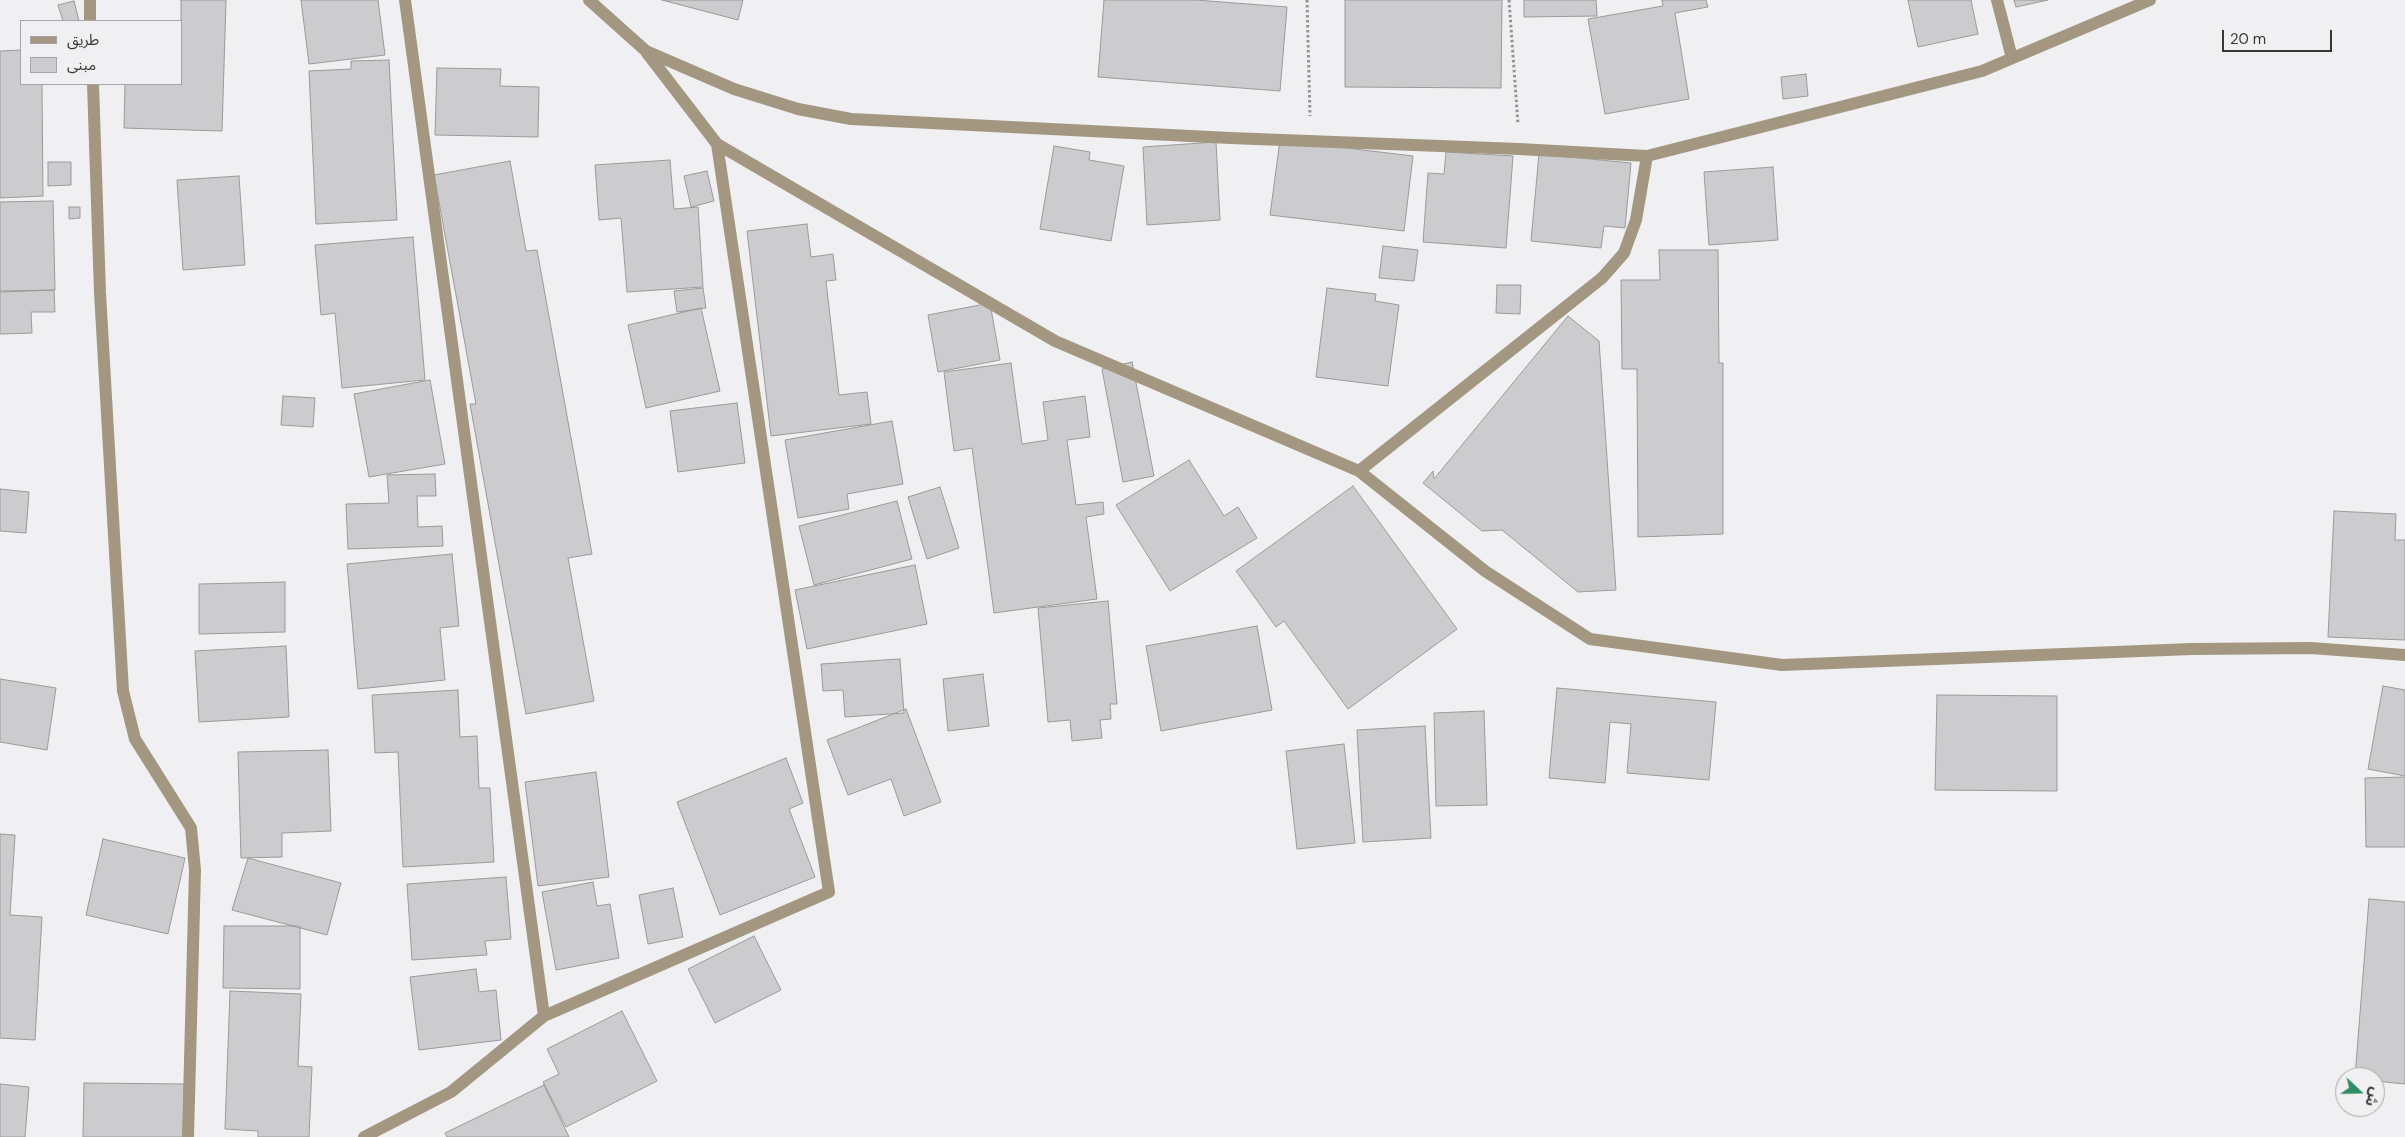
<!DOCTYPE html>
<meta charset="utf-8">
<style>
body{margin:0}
#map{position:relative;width:2405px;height:1137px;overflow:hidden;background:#f0f0f2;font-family:"DM Sans","Noto Sans Arabic",sans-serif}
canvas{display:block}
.legend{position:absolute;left:20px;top:20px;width:162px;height:65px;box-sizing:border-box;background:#f0f0f2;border:1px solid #a6a6a8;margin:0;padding:6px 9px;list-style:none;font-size:15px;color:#383839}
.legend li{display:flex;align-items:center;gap:10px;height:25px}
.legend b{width:25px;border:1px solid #a6a6a8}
.north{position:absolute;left:2335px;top:1067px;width:50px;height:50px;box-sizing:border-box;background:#f0f0f2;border:1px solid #a6a6a8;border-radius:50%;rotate:111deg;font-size:14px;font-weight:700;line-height:20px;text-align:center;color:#383839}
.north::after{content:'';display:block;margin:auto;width:18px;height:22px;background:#2f8d65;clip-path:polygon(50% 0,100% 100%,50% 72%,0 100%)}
.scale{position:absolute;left:2222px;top:30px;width:110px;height:22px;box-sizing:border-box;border:2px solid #383839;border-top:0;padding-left:6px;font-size:15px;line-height:18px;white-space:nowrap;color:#383839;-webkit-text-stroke:4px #f0f0f2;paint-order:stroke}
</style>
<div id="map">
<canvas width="2405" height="1137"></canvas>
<ul class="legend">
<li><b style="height:6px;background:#a39782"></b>طريق</li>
<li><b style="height:14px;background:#ccccce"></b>مبنى</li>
</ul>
<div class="north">ش</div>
<div class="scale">20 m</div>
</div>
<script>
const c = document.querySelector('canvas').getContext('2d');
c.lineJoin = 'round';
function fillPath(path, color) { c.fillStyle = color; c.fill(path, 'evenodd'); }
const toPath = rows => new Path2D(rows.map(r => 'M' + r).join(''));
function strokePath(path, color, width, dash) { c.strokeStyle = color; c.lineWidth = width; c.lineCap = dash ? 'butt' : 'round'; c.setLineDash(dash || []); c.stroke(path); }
const building = toPath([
 [181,0,226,0,222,131,124,128,125,84,181,84,181,0],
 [301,0,378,0,385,55,309,64,301,0],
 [662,0,743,0,738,20,662,0],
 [1104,0,1196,0,1287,7,1280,91,1098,77,1104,0],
 [1345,0,1502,0,1501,88,1345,87,1345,0],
 [1524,0,1596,0,1597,16,1524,17,1524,0],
 [1662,0,1706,0,1708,7,1675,13,1689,99,1605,114,1588,19,1663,6,1662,0],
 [1908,0,1971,0,1978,34,1918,47,1908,0],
 [2014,0,2048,0,2016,7,2014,0],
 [74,1,79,21,63,21,58,5,74,1],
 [21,50,21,84,42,84,43,196,0,198,0,51,21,50],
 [389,60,397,220,316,224,309,71,351,69,351,61,389,60],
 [437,68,501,69,500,86,539,87,538,137,435,135,437,68],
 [1806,74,1808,96,1783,99,1781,77,1806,74],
 [1280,140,1413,156,1404,231,1270,215,1280,140],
 [1216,142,1220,220,1147,225,1143,147,1216,142],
 [1054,146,1090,152,1089,160,1124,166,1111,241,1040,229,1054,146],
 [1446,152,1513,156,1506,248,1423,242,1428,173,1444,174,1446,152],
 [1539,154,1631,163,1625,228,1604,226,1601,248,1531,241,1539,154],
 [670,160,674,209,698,207,703,287,627,292,621,218,599,220,595,165,670,160],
 [510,161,526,251,537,250,592,554,568,558,594,701,526,714,470,404,476,404,434,175,510,161],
 [48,162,71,162,71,185,48,186,48,162],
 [1773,167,1778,240,1709,245,1704,172,1773,167],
 [707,171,714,201,691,207,684,176,707,171],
 [239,176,245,265,183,270,177,180,239,176],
 [53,201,55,290,0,291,0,202,53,201],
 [69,207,80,207,80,218,69,219,69,207],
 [807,224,811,257,833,254,836,280,826,281,839,395,867,392,871,424,771,436,747,231,807,224],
 [413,237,425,380,342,388,335,313,321,315,315,245,413,237],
 [1383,246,1418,250,1414,281,1379,278,1383,246],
 [1659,250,1718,250,1719,363,1723,363,1723,534,1638,537,1637,369,1622,369,1621,280,1660,280,1659,250],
 [1497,285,1521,285,1520,314,1496,313,1497,285],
 [703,288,706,308,677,312,674,291,703,288],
 [1327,288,1376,294,1375,301,1399,305,1388,386,1316,377,1327,288],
 [54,290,55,312,31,312,32,333,0,334,0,292,54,290],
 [990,303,1000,360,938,372,928,315,990,303],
 [701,308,720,391,646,408,628,325,701,308],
 [1568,316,1599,341,1616,590,1578,592,1502,530,1482,531,1423,483,1433,471,1434,479,1568,316],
 [1132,362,1154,476,1123,482,1102,369,1132,362],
 [1011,363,1022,444,1048,440,1043,402,1085,396,1090,437,1067,440,1076,505,1103,502,1104,514,1086,517,1097,599,994,613,972,448,954,451,944,372,1011,363],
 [430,380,445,464,369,477,354,394,430,380],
 [283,396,315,398,313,427,281,425,283,396],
 [737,403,745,463,678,472,670,411,737,403],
 [892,421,903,484,847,494,849,509,798,518,785,440,892,421],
 [1189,460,1224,516,1238,507,1257,538,1170,591,1116,505,1189,460],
 [435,474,436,496,417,496,418,527,442,526,443,546,348,549,346,504,389,503,387,475,435,474],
 [1353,486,1457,629,1348,709,1284,621,1276,627,1236,571,1353,486],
 [940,487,959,548,927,559,908,497,940,487],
 [0,489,29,492,26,533,0,531,0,489],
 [897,501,912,559,814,585,799,526,897,501],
 [2334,511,2396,514,2395,540,2405,540,2405,640,2328,637,2334,511],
 [452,554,459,626,440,628,445,680,358,689,347,564,452,554],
 [915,565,927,624,807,649,795,590,915,565],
 [285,582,285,632,199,634,199,584,285,582],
 [1108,601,1117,704,1110,704,1111,719,1100,720,1102,738,1072,741,1070,720,1048,722,1038,608,1108,601],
 [1257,626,1272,710,1161,731,1146,646,1257,626],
 [286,646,289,717,199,722,195,651,286,646],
 [900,659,904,713,845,717,843,690,823,691,821,664,900,659],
 [983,674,989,726,948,731,943,679,983,674],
 [0,679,56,688,47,750,0,742,0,679],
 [2383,686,2405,690,2405,776,2368,769,2383,686],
 [1557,688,1716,702,1709,780,1627,773,1631,724,1610,722,1605,783,1549,778,1557,688],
 [458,690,460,737,477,736,479,788,490,788,494,862,403,867,398,752,375,753,372,695,458,690],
 [1937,695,2057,696,2057,791,1935,790,1937,695],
 [906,709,941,802,904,816,891,779,848,795,827,740,906,709],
 [1484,711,1487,805,1436,806,1434,713,1484,711],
 [1425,726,1431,838,1363,842,1357,730,1425,726],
 [1344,744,1355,843,1297,849,1286,751,1344,744],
 [328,750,331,831,282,833,282,857,241,858,238,752,328,750],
 [786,758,803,803,789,809,815,877,720,915,677,802,786,758],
 [596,772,609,877,538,886,525,782,596,772],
 [2405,777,2405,847,2366,847,2365,778,2405,777],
 [0,834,15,835,10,915,42,917,35,1040,0,1038,0,834],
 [103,839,185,858,168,934,86,915,103,839],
 [248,858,341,883,327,935,232,910,248,858],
 [506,877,511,939,485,941,487,955,412,960,407,884,506,877],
 [593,882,597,906,610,904,619,958,556,970,542,892,593,882],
 [673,888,683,937,648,944,639,895,673,888],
 [2369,899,2405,902,2405,1084,2375,1081,2375,1077,2355,1077,2369,899],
 [224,926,300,926,300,989,223,988,224,926],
 [754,936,781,990,715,1023,688,969,754,936],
 [476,969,479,992,496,990,501,1040,419,1050,410,977,476,969],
 [230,991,301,994,298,1066,312,1067,309,1137,258,1137,258,1131,225,1129,230,991],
 [622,1011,657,1081,566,1127,543,1082,559,1074,547,1049,622,1011],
 [84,1083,184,1084,183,1137,83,1137,84,1083],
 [0,1084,29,1087,25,1137,0,1137,0,1084],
 [544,1085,569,1137,447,1137,445,1133,544,1085]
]);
const path = toPath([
 [1307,0,1310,116],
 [1509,0,1518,124]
]);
const minor = toPath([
 [90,0,90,21],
 [405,0,544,1016],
 [589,0,646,51,734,89,798,109,851,119,1230,138,1519,149,1647,156,1982,71,2150,0],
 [1997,0,2012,58],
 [93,84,100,293,123,691,135,739,191,828,195,870,188,1137],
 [717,144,1055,341,1359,471,1602,278,1624,253,1636,220,1647,156],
 [1359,471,1485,571,1590,639,1782,665,2192,649,2311,648,2405,655],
 [364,1137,451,1092,544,1016,829,892,717,144,647,53]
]);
fillPath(building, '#ccccce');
strokePath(building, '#9a9a9c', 1);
strokePath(path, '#939395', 3, [2.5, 2.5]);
strokePath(minor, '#a39782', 12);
</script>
